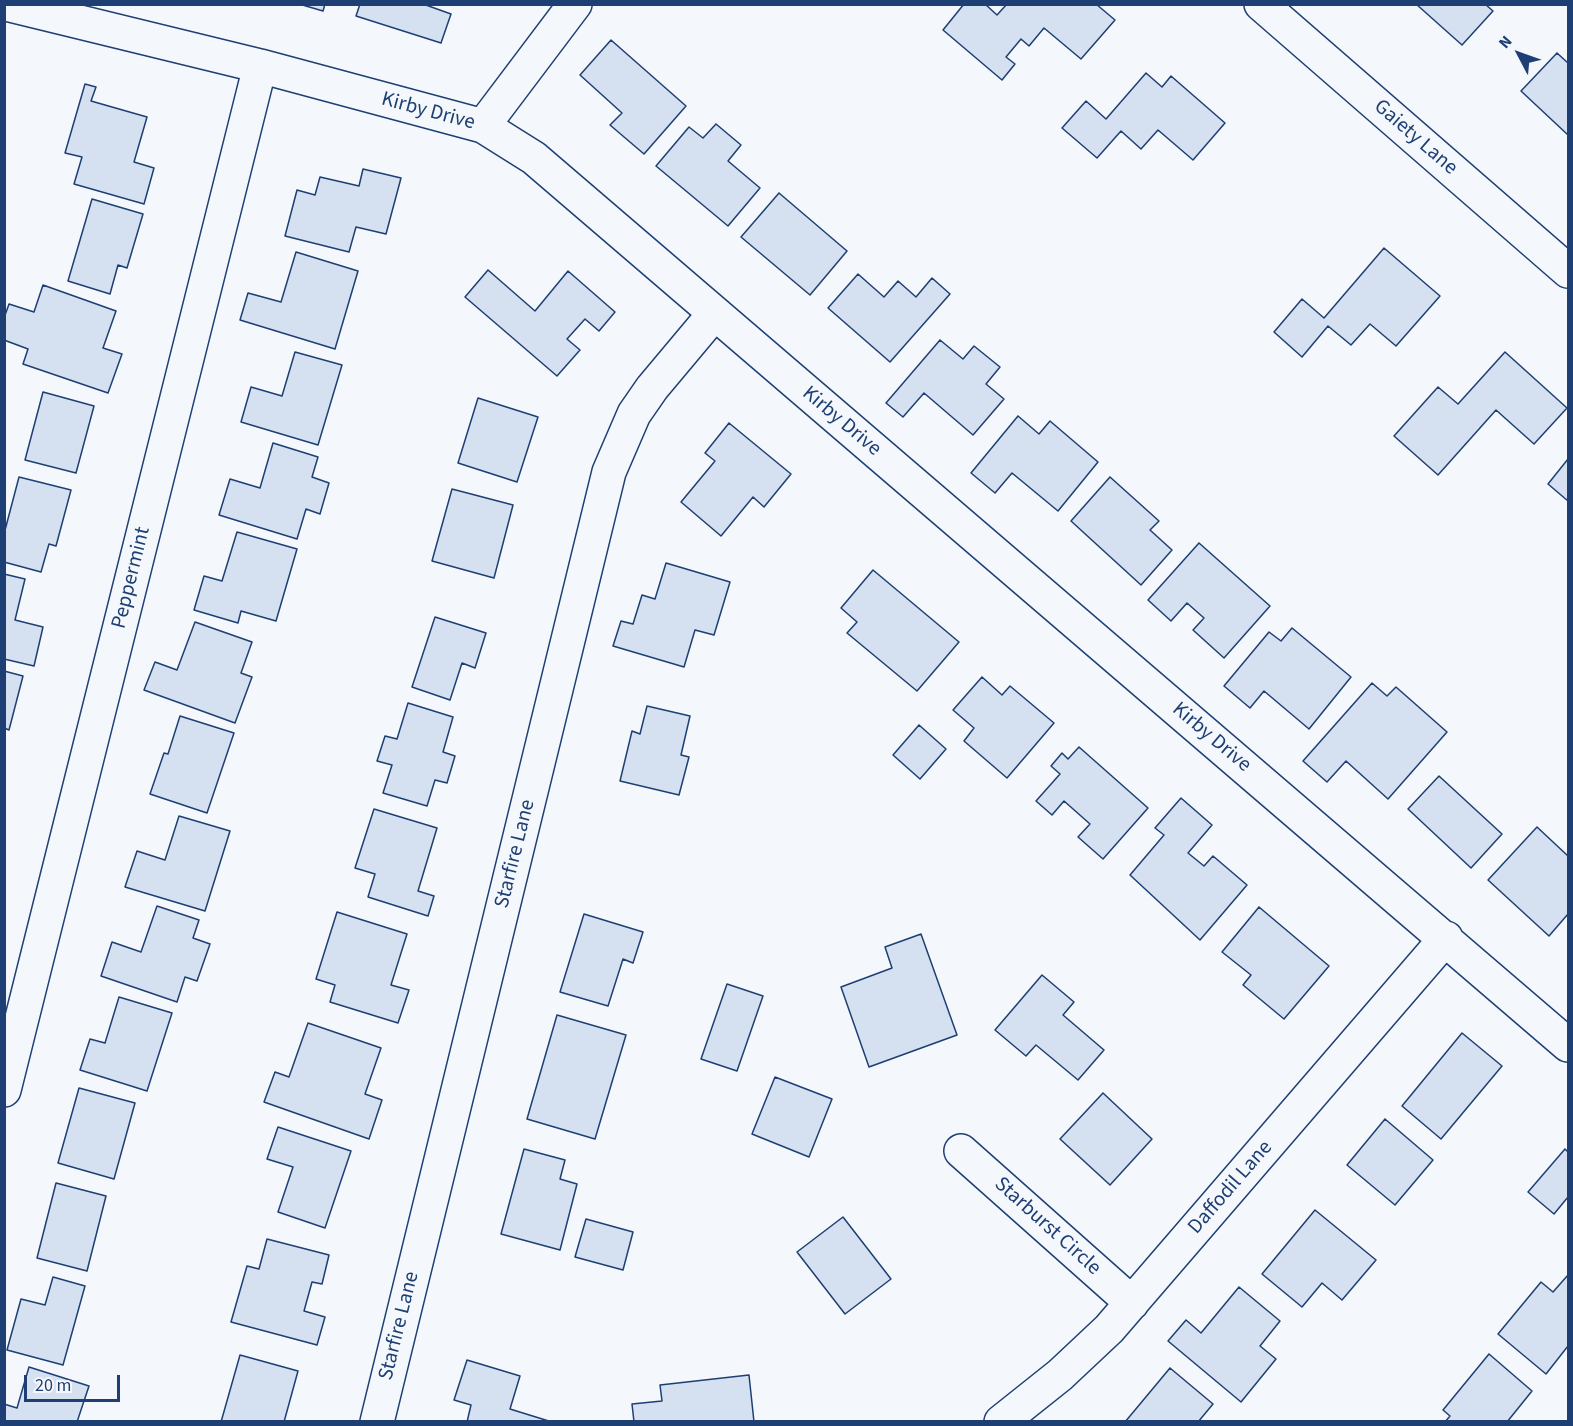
<!DOCTYPE html>
<style>
body{margin:0}
#map{position:relative;width:1573px;height:1426px;overflow:hidden;background:#f4f7fb;font-family:"Source Sans 3",sans-serif}
canvas{display:block}
.frame{position:absolute;inset:0;border:6px solid #1d3f73;pointer-events:none}
.north{position:absolute;left:1489px;top:24px;width:60px;height:60px;-webkit-text-stroke:4px #f4f7fb;paint-order:stroke;rotate:311deg;font-size:16px;font-weight:700;line-height:24px;text-align:center;color:#1d3f73}
.north::after{content:'';display:block;margin:auto;width:21px;height:27px;background:#1d3f73;clip-path:polygon(50% 0,100% 100%,50% 72%,0 100%)}
.scale{position:absolute;left:24px;top:1375px;width:96px;height:27px;box-sizing:border-box;border:3px solid #1d3f73;border-top:0;padding-left:8px;font-size:18px;line-height:21px;white-space:nowrap;color:#1d3f73;-webkit-text-stroke:4px #f4f7fb;paint-order:stroke}
</style>
<div id="map">
<canvas width="1573" height="1426"></canvas>
<div class="frame"></div>
<div class="north">N</div>
<div class="scale">20 m</div>
</div>
<script>
const c = document.querySelector('canvas').getContext('2d');
c.lineJoin = 'round';
function fillPath(path, color) { c.fillStyle = color; c.fill(path, 'evenodd'); }
const toPath = rows => new Path2D(rows.map(r => 'M' + r).join(''));
function strokePath(path, color, width, dash) { c.strokeStyle = color; c.lineWidth = width; c.lineCap = dash ? 'butt' : 'round'; c.setLineDash(dash || []); c.stroke(path); }
function write(font, color, halo, rows, align = 'center') {
  c.font = font + ' "Source Sans 3",sans-serif'; c.lineWidth = 4.5; c.setLineDash([]); c.textBaseline = 'middle'; c.strokeStyle = halo; c.fillStyle = color; for (const [text, x, y, turn = 0] of rows) {
    c.save(); c.translate(x, y); c.rotate((+turn || 0) * Math.PI / 180); c.textAlign = isNaN(turn) ? turn : align; if (halo) c.strokeText(text, 0, 0); c.fillText(text, 0, 0); c.restore();
  }
}
const building = toPath([
 [299,4,325,4,323,11,299,4],
 [360,4,423,4,451,14,441,43,356,16,360,4],
 [964,4,985,4,997,15,1007,4,1096,4,1115,20,1081,59,1044,28,1029,46,1021,39,1006,57,1015,64,1002,80,943,30,964,4],
 [1416,4,1485,4,1493,11,1462,45,1416,4],
 [611,40,686,106,644,154,610,125,622,113,580,75,611,40],
 [1557,53,1568,63,1568,135,1521,91,1557,53],
 [1146,73,1162,87,1171,76,1225,123,1193,160,1158,130,1141,149,1121,131,1097,158,1062,128,1086,101,1106,119,1146,73],
 [85,84,96,87,91,101,147,117,134,162,154,168,144,204,74,184,82,157,65,153,85,84],
 [716,124,741,145,728,161,760,188,728,226,656,166,689,127,703,138,716,124],
 [363,169,401,178,386,234,356,227,349,252,285,236,297,190,315,195,320,177,359,186,363,169],
 [779,193,847,251,810,295,741,237,779,193],
 [92,199,143,214,127,268,118,265,110,294,68,281,92,199],
 [1384,248,1440,296,1396,346,1370,324,1351,345,1328,326,1302,357,1274,332,1302,299,1324,318,1384,248],
 [296,252,358,271,335,349,240,320,248,293,281,302,296,252],
 [488,270,535,311,568,271,615,312,599,331,585,319,567,339,580,350,557,376,465,297,488,270],
 [858,274,884,297,898,281,916,297,932,278,950,294,890,362,828,308,858,274],
 [43,285,116,311,103,348,122,354,108,393,23,364,28,349,4,340,4,318,9,304,34,312,43,285],
 [940,340,963,359,974,346,1000,367,986,384,1004,399,973,435,924,393,903,417,886,403,940,340],
 [295,352,342,365,318,445,241,422,251,387,282,396,295,352],
 [1505,352,1567,408,1534,444,1496,410,1438,475,1394,436,1438,387,1458,404,1505,352],
 [43,392,94,406,76,473,25,460,43,392],
 [478,398,538,417,517,482,458,463,478,398],
 [1018,416,1039,434,1050,421,1098,462,1058,511,1012,473,995,493,971,473,1018,416],
 [729,423,791,474,764,507,753,497,721,536,681,502,715,461,705,453,729,423],
 [273,443,318,457,312,477,329,483,320,514,306,509,297,539,219,515,230,479,260,488,273,443],
 [1568,459,1568,501,1548,484,1568,459],
 [19,477,71,490,56,546,49,544,41,572,4,562,4,534,19,477],
 [1110,477,1159,521,1150,530,1172,550,1141,585,1071,521,1110,477],
 [452,489,513,505,494,578,432,561,452,489],
 [237,532,297,549,276,621,241,611,238,623,194,610,204,576,222,581,237,532],
 [1199,543,1270,606,1224,658,1193,630,1204,618,1187,603,1171,621,1148,600,1199,543],
 [666,563,730,582,714,635,695,630,684,667,613,646,621,621,633,624,642,595,655,599,666,563],
 [873,570,959,642,917,691,847,633,857,622,841,608,873,570],
 [4,574,25,579,15,620,43,627,34,666,4,659,4,574],
 [435,617,486,633,475,668,462,663,450,700,412,687,435,617],
 [195,622,252,642,241,673,252,677,235,723,144,690,155,662,177,670,195,622],
 [1292,628,1351,677,1309,729,1264,691,1250,708,1224,686,1269,632,1281,641,1292,628],
 [4,671,23,676,9,730,4,728,4,671],
 [982,677,1002,695,1010,686,1054,723,1007,778,964,741,974,728,953,710,982,677],
 [1372,683,1387,696,1396,687,1447,732,1388,799,1346,761,1327,782,1303,761,1372,683],
 [408,703,453,717,443,752,455,756,447,783,435,780,427,806,383,793,392,765,377,761,385,736,397,739,408,703],
 [647,706,690,716,681,755,689,757,679,795,620,781,632,731,640,734,647,706],
 [180,716,234,733,207,813,150,794,164,753,168,754,180,716],
 [919,725,946,749,920,779,893,755,919,725],
 [1079,747,1148,808,1103,859,1078,837,1090,824,1064,801,1052,815,1036,801,1060,774,1051,766,1062,753,1068,759,1079,747],
 [1439,776,1502,834,1471,868,1408,809,1439,776],
 [1181,798,1212,825,1188,853,1204,866,1213,856,1247,885,1200,940,1130,875,1164,835,1155,828,1181,798],
 [374,809,437,828,418,891,434,896,428,916,368,897,375,874,355,868,374,809],
 [179,816,230,831,205,911,125,887,137,851,165,860,179,816],
 [1537,827,1568,856,1568,914,1549,936,1488,880,1537,827],
 [157,906,199,920,193,938,210,944,197,981,185,977,177,1002,101,976,112,942,141,952,157,906],
 [1259,907,1329,966,1284,1019,1243,985,1251,975,1222,952,1259,907],
 [337,912,407,934,391,985,409,990,398,1023,330,1002,335,985,316,979,337,912],
 [584,914,643,932,633,963,623,959,608,1006,560,992,584,914],
 [921,934,957,1035,869,1067,841,987,892,968,885,947,921,934],
 [1042,975,1074,1002,1063,1015,1104,1050,1078,1080,1036,1045,1026,1056,995,1030,1042,975],
 [727,984,763,996,737,1071,701,1059,727,984],
 [119,997,172,1013,147,1091,80,1070,90,1039,105,1043,119,997],
 [557,1015,626,1035,595,1139,527,1119,557,1015],
 [308,1023,381,1048,365,1094,382,1100,369,1139,264,1102,275,1072,289,1077,308,1023],
 [1462,1033,1502,1066,1441,1139,1402,1106,1462,1033],
 [775,1077,832,1099,809,1157,752,1134,775,1077],
 [79,1088,135,1103,114,1179,58,1163,79,1088],
 [1103,1093,1152,1139,1110,1185,1060,1139,1103,1093],
 [1385,1119,1433,1160,1395,1205,1347,1165,1385,1119],
 [278,1127,351,1151,325,1228,278,1212,293,1167,267,1159,278,1127],
 [524,1149,565,1160,560,1179,577,1184,560,1250,501,1234,524,1149],
 [1565,1149,1568,1152,1568,1197,1554,1214,1528,1192,1565,1149],
 [56,1183,106,1196,87,1271,37,1258,56,1183],
 [1315,1210,1376,1260,1342,1300,1322,1283,1302,1307,1262,1274,1315,1210],
 [843,1217,891,1279,845,1314,797,1252,843,1217],
 [586,1219,633,1232,623,1270,575,1257,586,1219],
 [267,1239,329,1255,322,1284,312,1282,304,1311,325,1317,317,1345,231,1322,247,1266,259,1269,267,1239],
 [1568,1275,1568,1346,1546,1374,1498,1334,1541,1282,1553,1292,1568,1275],
 [53,1277,85,1286,63,1365,7,1350,21,1299,45,1305,53,1277],
 [1239,1287,1280,1321,1260,1346,1276,1359,1241,1402,1168,1341,1186,1320,1201,1333,1239,1287],
 [1489,1354,1532,1391,1507,1422,1445,1422,1450,1416,1443,1410,1489,1354],
 [240,1355,298,1371,284,1422,221,1422,240,1355],
 [467,1360,520,1376,510,1409,552,1422,467,1422,471,1405,454,1400,467,1360],
 [29,1367,89,1386,77,1422,4,1422,4,1404,17,1408,29,1367],
 [1170,1368,1213,1404,1198,1422,1125,1422,1170,1368],
 [749,1375,754,1422,634,1422,632,1404,662,1401,660,1385,749,1375]
]);
const minor = toPath([
 [6,4,260,66,483,126,534,158,1568,1045],
 [1261,4,1568,271],
 [483,126,575,4],
 [4,1090,260,66],
 [961,1151,1132,1303],
 [377,1422,609,472,634,414,652,388,714,314],
 [1001,1422,1060,1375,1109,1329,1446,938]
]);
const streetNames = [
 ["Kirby Drive",428,112,15],
 ["Gaiety Lane",1415,138,41],
 ["Kirby Drive",841,422,40],
 ["Peppermint",132,578,-76],
 ["Kirby Drive",1211,738,40],
 ["Starfire Lane",516,854,-76],
 ["Daffodil Lane",1231,1188,-49],
 ["Starburst Circle",1047,1227,42],
 ["Starfire Lane",400,1326,-76]
];
fillPath(building, '#d5e0f0');
strokePath(building, '#1d3f73', 1.5);
strokePath(minor, '#1d3f73', 36);
strokePath(minor, '#f4f7fb', 33);
write('21px', '#1d3f73', '#f4f7fb', streetNames);
</script>
